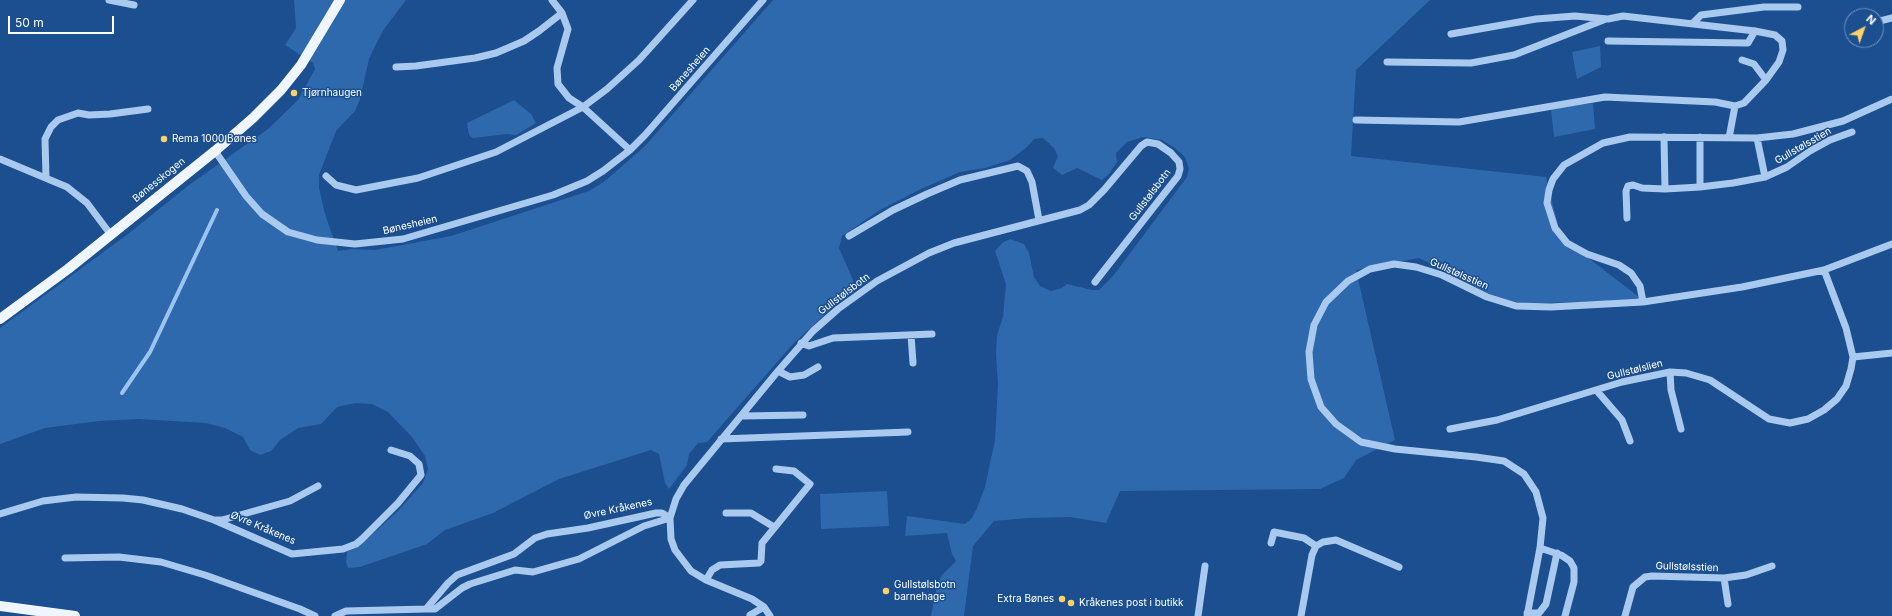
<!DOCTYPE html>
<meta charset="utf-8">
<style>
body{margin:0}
#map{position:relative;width:1892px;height:616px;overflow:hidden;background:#1b4f8f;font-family:Inter,sans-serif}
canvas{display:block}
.north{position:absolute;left:1844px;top:8px;width:40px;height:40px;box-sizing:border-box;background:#1b4f8f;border:1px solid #7695bc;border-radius:50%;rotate:41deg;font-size:11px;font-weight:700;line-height:16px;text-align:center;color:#fff}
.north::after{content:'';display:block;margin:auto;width:14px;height:18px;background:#ffd166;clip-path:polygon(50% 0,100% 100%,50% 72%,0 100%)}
.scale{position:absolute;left:8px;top:16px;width:106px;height:18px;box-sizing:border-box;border:2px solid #fff;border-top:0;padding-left:5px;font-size:12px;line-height:14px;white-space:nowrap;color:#fff;-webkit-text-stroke:3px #1b4f8f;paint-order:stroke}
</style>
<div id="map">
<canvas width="1892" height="616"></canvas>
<div class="north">N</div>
<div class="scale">50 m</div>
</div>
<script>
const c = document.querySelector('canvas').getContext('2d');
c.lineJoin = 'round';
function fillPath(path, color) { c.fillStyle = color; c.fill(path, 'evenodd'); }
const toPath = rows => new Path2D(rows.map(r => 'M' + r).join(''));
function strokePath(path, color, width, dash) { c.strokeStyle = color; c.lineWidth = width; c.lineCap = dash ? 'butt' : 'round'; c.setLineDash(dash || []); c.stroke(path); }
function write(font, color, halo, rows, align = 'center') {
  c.font = font + ' Inter,sans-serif'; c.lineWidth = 3; c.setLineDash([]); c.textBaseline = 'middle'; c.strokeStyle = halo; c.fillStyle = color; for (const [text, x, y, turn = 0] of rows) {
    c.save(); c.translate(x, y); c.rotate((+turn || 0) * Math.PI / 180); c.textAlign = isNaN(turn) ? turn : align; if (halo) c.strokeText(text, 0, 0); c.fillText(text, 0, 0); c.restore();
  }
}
const green = toPath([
 [294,0,406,0,384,29,374,48,369,59,360,99,355,111,336,131,319,175,319,188,325,214,338,251,352,249,375,250,451,236,589,191,605,181,645,146,773,0,1430,0,1356,70,1351,156,1546,177,1561,237,1643,300,1509,304,1419,258,1356,270,1395,440,1356,460,1344,478,1320,489,1120,491,1106,523,1070,517,1028,518,994,521,973,546,964,616,931,616,937,586,942,575,956,561,952,554,947,533,905,536,907,516,965,524,972,518,977,508,985,487,995,440,998,384,996,354,997,335,1003,317,1006,284,995,251,1002,243,1010,239,1024,244,1029,253,1034,277,1040,286,1051,291,1062,288,1067,284,1092,290,1099,290,1113,276,1187,177,1189,168,1185,157,1175,148,1162,140,1143,137,1127,142,1116,153,1117,162,1109,174,1102,180,1077,168,1062,175,1053,168,1058,156,1054,148,1043,138,1034,139,1027,147,1010,160,985,168,960,172,919,190,880,210,842,236,839,248,853,280,853,285,848,293,793,344,707,442,698,443,689,454,687,465,669,489,665,483,659,454,651,450,559,479,493,513,445,530,427,544,360,567,348,568,346,562,347,552,365,541,399,510,423,483,428,469,425,456,412,437,388,412,372,404,355,403,337,407,321,424,298,428,280,440,271,451,260,455,250,450,243,437,225,428,206,423,139,419,99,421,45,428,0,444,0,328,128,234,189,185,268,129,298,100,315,69,313,63,285,45,296,28],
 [1600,46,1601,67,1577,79,1572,52],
 [514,100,531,114,536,123,516,135,507,134,473,138,469,135,467,123],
 [1593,103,1595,129,1554,137,1551,109],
 [887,491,889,526,821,529,820,494]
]);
const stream = toPath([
 [122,393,150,352,217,210]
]);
const minor = toPath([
 [109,0,134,5],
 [552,0,562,13,568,29,557,68,558,84,569,98,583,107,630,150],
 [1876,22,1892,18],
 [1693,23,1701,15,1764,7,1798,7],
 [1608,41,1748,43,1755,31],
 [1742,60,1754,64,1766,80],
 [1387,62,1471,63,1514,55,1606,19],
 [396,67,416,66,475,58,496,53,524,41,539,31,562,13],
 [1356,120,1459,122,1605,97,1715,102,1735,106,1744,103,1766,80,1779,62,1783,50,1782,41,1775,35,1755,31,1623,16,1608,19,1575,16,1536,19,1451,34],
 [1664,137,1665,189],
 [1700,137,1700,187],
 [1729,138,1735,106],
 [1757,138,1765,177],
 [215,151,246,196,262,214,288,232,317,240,355,244,403,239,553,195,587,181,603,171,630,150,645,135,763,0],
 [0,159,67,187,87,203,111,235],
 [326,176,336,185,356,190,418,178,496,152,583,107,607,89,639,60,693,0],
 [46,177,45,139,51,127,58,120,78,113,89,115,110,114,148,109],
 [1627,218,1626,191,1628,186,1633,185,1642,188,1665,189,1700,187,1733,183,1765,177,1787,167,1810,151,1830,140,1852,132],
 [849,236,893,210,927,194,960,180,1018,166,1027,171,1032,182,1039,220],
 [1643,302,1742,287,1824,270,1892,244],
 [911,335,913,363],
 [801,343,809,346,833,338,932,334],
 [1853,357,1892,353],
 [778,371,790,377,804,375,818,367],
 [1670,372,1671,390,1681,429],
 [1597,391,1622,420,1630,441],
 [742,416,803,415],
 [1450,429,1497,420,1622,382,1670,372,1686,373,1710,380,1769,419,1790,423,1808,419,1824,410,1837,399,1846,386,1851,369,1853,357,1846,328,1824,270],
 [721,439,908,432],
 [726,513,751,513,774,527],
 [0,514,43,501,76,497,123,498,143,500,182,509,214,520,292,554,343,549,356,544,362,539,398,503,421,475,419,464,410,456,391,450],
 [216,520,222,520,290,501,318,486],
 [1271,543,1274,532,1304,538,1316,546],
 [1540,548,1561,555,1570,561,1574,568,1574,582,1565,616],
 [65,558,119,557,161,562,205,575,300,609,315,616],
 [1724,578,1728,604],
 [706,580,712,570,720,565,759,563,761,561,762,543,810,484,794,471,776,469],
 [426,609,435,609,462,588,470,584,515,570,533,572,579,559,644,526,670,518],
 [1527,613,1539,613,1546,604,1557,553],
 [750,615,764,607],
 [335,616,346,611,426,609,448,583,457,575,514,554,535,538,547,534,588,528,656,513,662,513,670,518],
 [770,616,764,607,752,599,706,580,691,571,675,550,671,539,670,518,676,499,684,485,778,371,813,331,838,309,877,281,929,253,954,243,1080,210,1089,205,1104,190,1141,146,1147,142,1158,144,1171,153,1179,162,1180,169,1178,176,1095,282],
 [1198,616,1205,566],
 [1301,616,1312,555,1316,546,1323,542,1336,540,1399,567],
 [1527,616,1540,548,1543,518,1536,492,1524,474,1504,461,1476,457,1395,449,1361,442,1336,424,1321,407,1311,379,1309,352,1314,325,1326,302,1348,281,1370,269,1394,264,1416,267,1442,275,1487,297,1516,306,1551,307,1643,302,1640,286,1631,273,1619,265,1587,254,1567,243,1555,228,1547,203,1549,190,1553,179,1564,165,1603,143,1630,137,1757,138,1793,134,1843,121,1892,99],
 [1625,616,1633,587,1645,577,1652,576,1724,578,1746,575,1772,566]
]);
const major = toPath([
 [0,319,68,269,215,151,253,118,281,90,301,65,340,0],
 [0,606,75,616]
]);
const markers = [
 [294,93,4,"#ffd166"],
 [164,139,4,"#ffd166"],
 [886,591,4,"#ffd166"],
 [1062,599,4,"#ffd166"],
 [1071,603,4,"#ffd166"]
];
const streetNames = [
 ["Bønesheien",690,69,-49],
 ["Gullstølsstien",1803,146,-30],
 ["Bønesskogen",159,180,-39],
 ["Gullstølsbotn",1150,195,-53],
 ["Bønesheien",410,225,-13],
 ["Gullstølsstien",1459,274,24],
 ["Gullstølsbotn",844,294,-37],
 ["Gullstølslien",1635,370,-14],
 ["Øvre Kråkenes",618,509,-12],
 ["Øvre Kråkenes",263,528,23],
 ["Gullstølsstien",1687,567,2]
];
const poiNames = [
 ["Tjørnhaugen",302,93],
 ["Rema 1000 Bønes",172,139],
 ["Gullstølsbotn",894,585],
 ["barnehage",894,597],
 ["Extra Bønes",1054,599,"right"],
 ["Kråkenes post i butikk",1079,603]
];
fillPath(green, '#2e69ad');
strokePath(stream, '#9cc4f0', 4);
strokePath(minor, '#a9c9ee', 7);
strokePath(major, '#f0f6ff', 10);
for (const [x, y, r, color] of markers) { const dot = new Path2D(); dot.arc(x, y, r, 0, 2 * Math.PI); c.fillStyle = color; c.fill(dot); strokePath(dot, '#1b4f8f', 1.5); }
write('10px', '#fff', '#1b4f8f', streetNames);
write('10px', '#fff', '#1b4f8f', poiNames, 'left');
</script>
